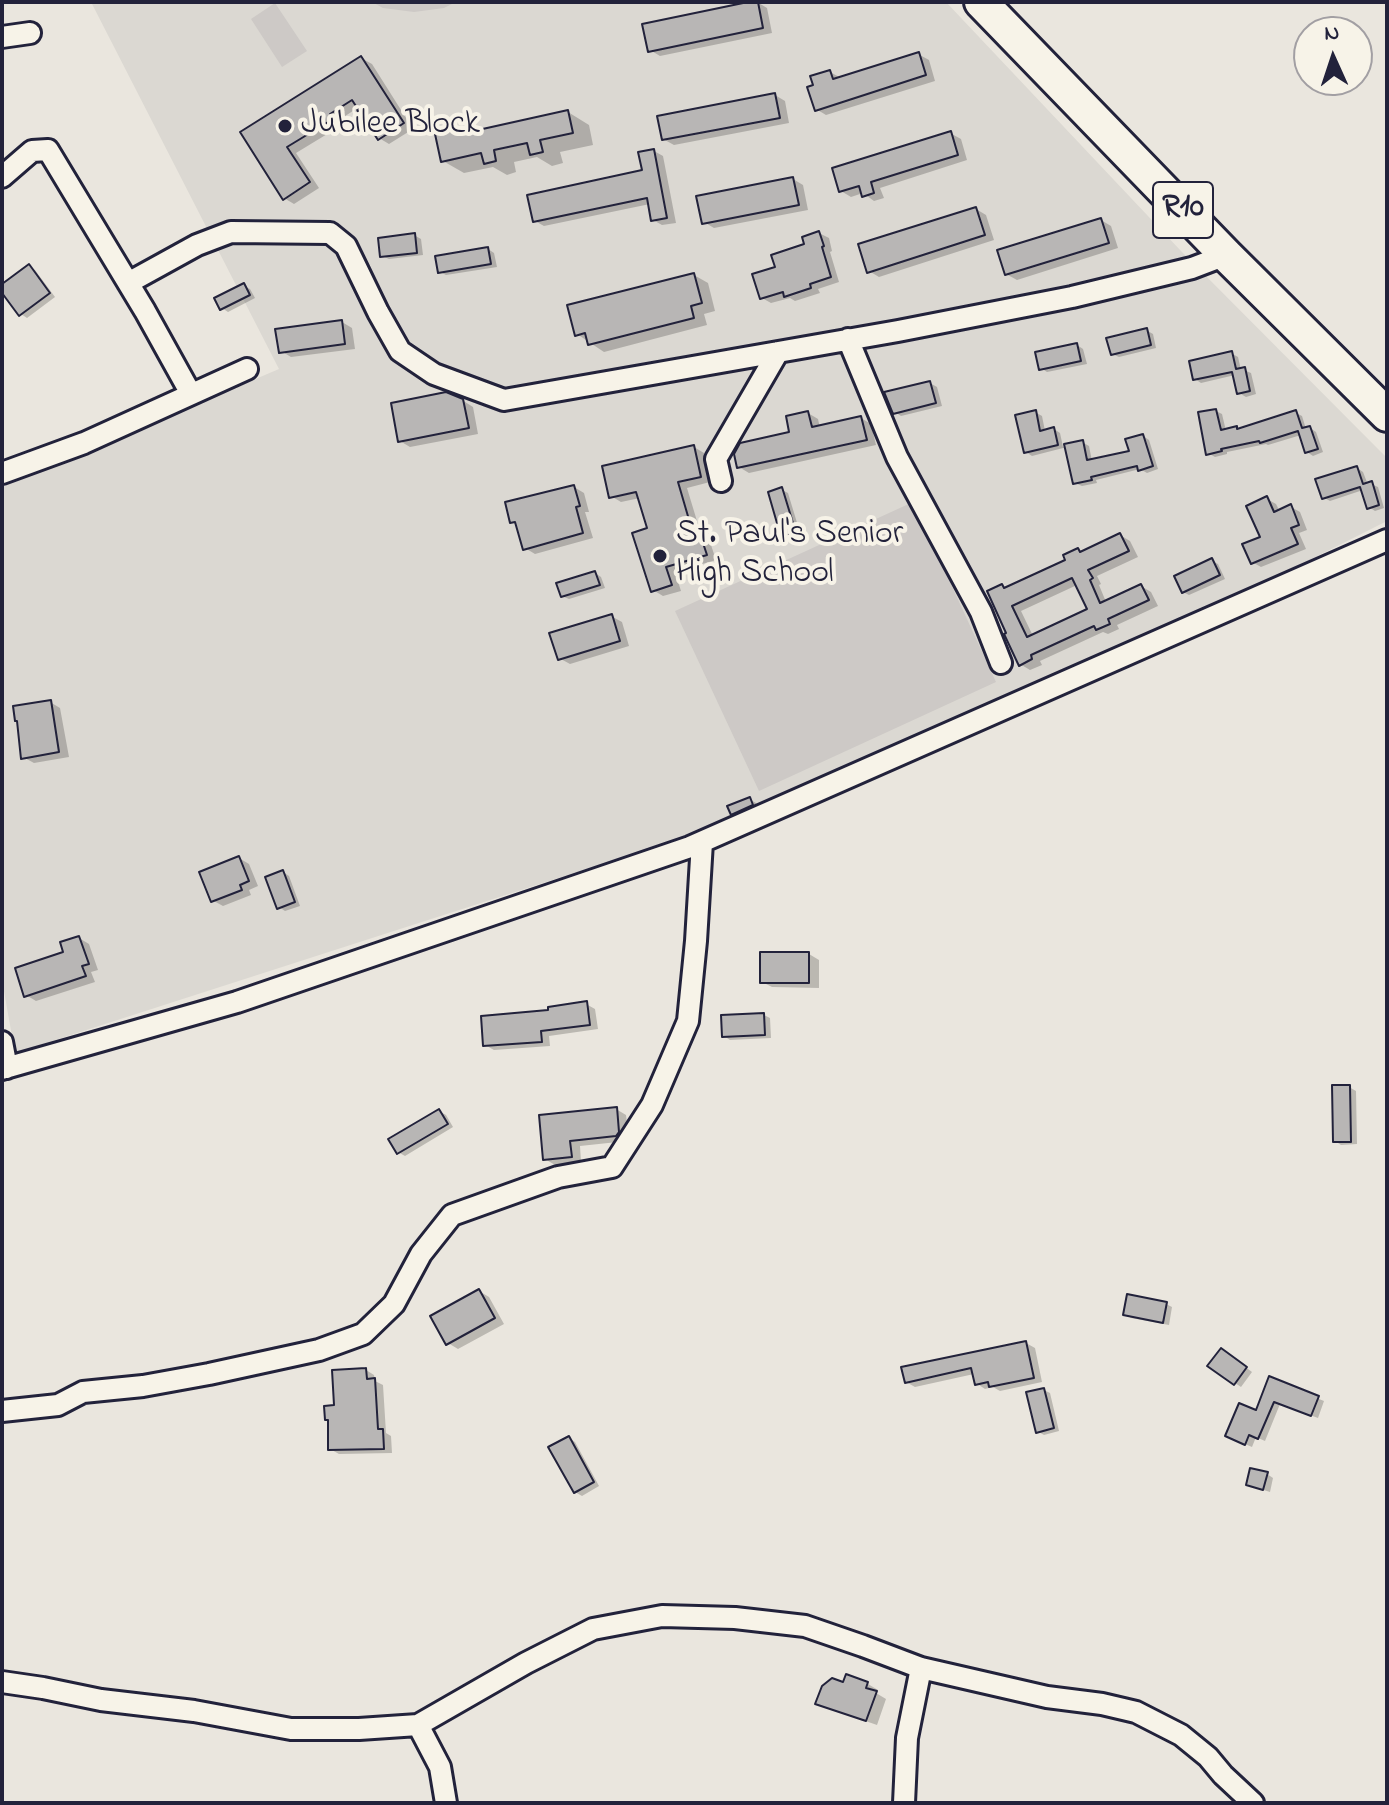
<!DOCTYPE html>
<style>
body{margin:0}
#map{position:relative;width:1389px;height:1805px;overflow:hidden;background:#eae6de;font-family:"Indie Flower",sans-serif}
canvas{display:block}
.frame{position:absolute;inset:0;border:4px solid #22223b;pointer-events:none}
.north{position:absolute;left:1293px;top:16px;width:80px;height:80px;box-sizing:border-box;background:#f7f3e8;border:2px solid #a29fa3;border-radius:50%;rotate:357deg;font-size:22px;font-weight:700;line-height:32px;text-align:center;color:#22223b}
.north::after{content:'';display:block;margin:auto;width:28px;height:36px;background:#22223b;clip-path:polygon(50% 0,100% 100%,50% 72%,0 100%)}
</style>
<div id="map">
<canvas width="1389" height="1805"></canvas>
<div class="frame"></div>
<div class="north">N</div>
</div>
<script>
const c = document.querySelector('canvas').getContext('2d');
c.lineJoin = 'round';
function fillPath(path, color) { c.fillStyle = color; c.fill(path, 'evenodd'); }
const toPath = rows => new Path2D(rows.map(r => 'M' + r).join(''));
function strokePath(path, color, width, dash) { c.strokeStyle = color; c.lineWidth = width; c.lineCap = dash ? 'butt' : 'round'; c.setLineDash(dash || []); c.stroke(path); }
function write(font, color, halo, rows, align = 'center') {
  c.font = font + ' "Indie Flower",sans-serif'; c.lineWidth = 8; c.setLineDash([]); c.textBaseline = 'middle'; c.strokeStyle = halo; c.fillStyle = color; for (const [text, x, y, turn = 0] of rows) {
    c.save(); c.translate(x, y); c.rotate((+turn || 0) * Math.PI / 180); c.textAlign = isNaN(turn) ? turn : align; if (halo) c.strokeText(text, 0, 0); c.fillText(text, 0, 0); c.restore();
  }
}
const built = toPath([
 [91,2,946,2,1181,251,1387,458,1387,521,1248,591,720,826,15,1053,2,980,2,487,279,369]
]);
const green = toPath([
 [372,2,456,2,444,8,414,12,383,8],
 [275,3,307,51,282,67,251,19],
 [913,502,996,682,759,791,675,611]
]);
const shadow = toPath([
 [757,2,767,8,772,33,660,56,650,50],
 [918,54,929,60,935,81,826,115,816,109,830,72,841,78],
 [361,58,372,64,413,129,389,144,379,138,359,107,339,120,342,125,296,153,319,188,294,204,284,198,243,133],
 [775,95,785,101,789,123,674,145,663,139],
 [568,112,589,125,593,145,560,152,563,163,552,166,537,157,514,162,516,172,507,175,493,167,464,173,443,161,458,130,465,134],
 [950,133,961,139,967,160,880,188,884,198,874,201,863,193,851,197,841,191],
 [654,151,663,156,676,223,662,225,653,220,650,204,544,226,535,221,644,172],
 [793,179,803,185,808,210,714,228,704,222],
 [976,209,986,215,994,240,879,277,869,271],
 [1101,220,1111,226,1118,248,1017,280,1006,274],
 [819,233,829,238,832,251,830,252,839,282,818,289,820,293,795,301,790,298,771,303,762,298,778,269],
 [414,235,421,239,423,255,389,259,382,256],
 [488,249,494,253,497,267,446,275,440,272],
 [29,267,35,270,55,297,27,318,21,314,2,289,2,287],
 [694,275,708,283,715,311,704,314,707,325,604,352,577,334],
 [244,286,250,289,255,298,228,312,222,308],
 [342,322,352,328,355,349,291,357,281,351],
 [1146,330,1153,334,1156,348,1119,357,1112,354],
 [1077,345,1083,349,1087,364,1047,372,1041,368],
 [1231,353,1238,357,1241,370,1244,370,1251,373,1256,394,1246,397,1239,393,1235,375,1201,383,1195,379],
 [930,383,937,387,942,406,901,416,895,412],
 [462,400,473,407,478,434,410,447,400,441],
 [1216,411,1222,414,1226,431,1236,429,1239,430,1296,413,1302,416,1306,429,1310,428,1316,432,1323,452,1313,456,1307,452,1301,435,1268,445,1266,444,1227,452,1227,454,1215,457,1208,453],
 [1035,412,1042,416,1045,431,1054,429,1060,433,1063,447,1082,442,1089,446,1092,461,1131,452,1143,436,1149,440,1158,469,1147,473,1140,469,1096,480,1097,483,1082,486,1075,483,1067,447,1032,456,1026,452],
 [808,413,818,419,820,428,861,418,871,424,876,445,749,473,739,467,792,434],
 [694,447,704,453,710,482,687,488,700,531,708,536,716,560,675,572,681,591,663,596,653,590,650,529,640,498,621,502,611,496],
 [1357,468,1363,472,1368,485,1371,484,1378,487,1384,508,1375,511,1369,507,1363,490,1330,501,1323,497],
 [574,487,584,493,589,512,585,512,593,538,535,554,525,548,519,526,512,522],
 [782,490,788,493,801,536,789,540,783,536],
 [1267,499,1276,504,1280,512,1291,507,1300,512,1307,530,1299,533,1306,549,1261,567,1252,562,1262,538],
 [1120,535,1130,541,1138,557,1097,576,1101,584,1099,585,1106,602,1141,586,1151,592,1158,606,1117,625,1119,629,1108,634,1103,632,1040,661,1042,665,1030,670,1020,664,1002,586,1006,589,1068,561,1078,550,1082,553],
 [1077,585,1089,610,1033,636,1021,611],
 [1212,561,1218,564,1225,579,1189,595,1183,592],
 [595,573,601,577,605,588,569,599,562,596],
 [611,616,622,622,629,646,570,664,559,658],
 [50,702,60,708,69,757,34,763,23,757],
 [749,799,756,803,758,808,739,817,733,813],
 [239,858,249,864,258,886,249,890,251,895,223,906,212,900],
 [283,872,289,876,300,906,285,911,279,907],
 [79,938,89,944,98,970,91,972,95,982,36,1001,26,995],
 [809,954,819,960,819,988,772,987,762,982],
 [586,1004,595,1009,598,1029,549,1036,550,1046,494,1050,485,1045,550,1012],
 [764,1015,770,1018,771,1038,730,1040,724,1036],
 [1349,1087,1356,1091,1357,1144,1341,1145,1335,1141],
 [616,1109,626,1115,629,1138,627,1141,580,1146,581,1162,555,1165,545,1159,541,1117],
 [439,1111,446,1115,453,1127,405,1156,398,1152],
 [479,1291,489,1297,504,1324,458,1349,448,1343],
 [1166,1304,1172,1307,1169,1325,1131,1318,1125,1314],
 [1026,1343,1035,1348,1042,1382,1000,1391,993,1387,985,1389,976,1383,974,1374,915,1387,906,1382],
 [1228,1354,1252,1372,1241,1387,1235,1383],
 [366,1370,374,1375,375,1381,383,1385,386,1433,391,1436,392,1453,339,1454,330,1449],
 [1270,1379,1324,1401,1318,1418,1280,1404,1265,1441,1256,1437,1252,1447,1233,1439,1257,1413],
 [1044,1390,1050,1393,1059,1431,1044,1435,1037,1431],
 [569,1438,575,1442,599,1486,582,1496,575,1492],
 [1267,1474,1273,1478,1270,1492,1248,1485],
 [847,1677,868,1684,878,1690,876,1693,886,1699,877,1725,828,1708,818,1703,845,1685]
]);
const building = toPath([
 [748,2,758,2,763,28,648,52,642,24,748,2],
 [919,52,926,75,815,111,807,87,813,85,810,76,830,70,833,79,919,52],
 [361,56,404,123,378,140,352,100,330,114,333,119,287,147,310,182,283,200,240,132,361,56],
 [775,93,780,118,662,140,657,116,775,93],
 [568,110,573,133,540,140,543,152,530,155,527,143,494,150,496,161,484,164,481,153,441,162,435,134,459,128,460,134,568,110],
 [951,131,958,155,871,182,874,193,862,197,859,186,839,192,832,168,951,131],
 [654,149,667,218,651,221,647,198,533,222,527,195,642,170,638,152,654,149],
 [793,177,799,205,702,224,696,196,793,177],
 [976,207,985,235,867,273,858,244,976,207],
 [1101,218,1109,243,1005,275,997,250,1101,218],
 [819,231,824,246,822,247,831,277,810,284,811,288,784,297,783,292,760,299,752,274,775,267,771,255,804,244,802,237,819,231],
 [415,233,417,253,380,257,378,238,415,233],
 [488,247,491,264,438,273,435,256,488,247],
 [29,264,50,293,19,316,2,293,2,284,29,264],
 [694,273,702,303,691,306,694,318,588,345,585,333,575,336,567,305,694,273],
 [244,283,250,295,220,310,214,298,244,283],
 [342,320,345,344,279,353,275,329,342,320],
 [1147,328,1151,345,1111,355,1106,338,1147,328],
 [1077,343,1081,361,1039,370,1035,352,1077,343],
 [1232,351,1236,369,1245,367,1250,391,1237,394,1232,372,1193,380,1189,361,1232,351],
 [930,381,936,403,893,414,884,392,930,381],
 [446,392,463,399,469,428,398,442,391,403,446,392],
 [1216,409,1221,430,1237,426,1237,429,1296,410,1302,428,1310,426,1318,449,1305,453,1298,431,1260,443,1259,441,1221,449,1222,451,1206,455,1198,412,1216,409],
 [1036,410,1040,431,1054,427,1058,445,1024,453,1015,415,1036,410],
 [808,411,812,427,861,416,867,440,737,468,734,454,740,443,789,432,786,416,808,411],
 [1143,434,1153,466,1138,471,1137,466,1091,477,1092,480,1073,484,1064,444,1083,440,1087,460,1129,451,1125,439,1143,434],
 [694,445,701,477,678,482,692,530,698,528,707,555,666,567,672,585,651,592,632,533,647,528,636,492,609,498,602,466,694,445],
 [1357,466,1363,484,1372,481,1379,505,1367,509,1360,487,1322,499,1315,479,1357,466],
 [574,485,580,506,576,507,583,533,523,550,515,522,510,523,505,502,574,485],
 [782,487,796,533,781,537,768,492,782,487],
 [1267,496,1274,512,1291,504,1299,525,1291,528,1298,544,1251,564,1242,544,1260,537,1246,506,1267,496],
 [1120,533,1129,551,1088,570,1093,578,1090,580,1100,603,1141,584,1149,600,1108,619,1110,624,1096,630,1094,626,1031,655,1032,659,1019,666,1004,634,1006,633,987,591,1002,584,1004,588,1065,560,1063,555,1078,548,1080,552,1120,533],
 [1072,578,1087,609,1027,637,1012,606,1072,578],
 [1212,558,1220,575,1182,593,1174,576,1212,558],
 [595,571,600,585,561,597,556,583,595,571],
 [612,614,620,641,558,660,549,633,612,614],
 [51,700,59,752,21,759,17,721,15,721,13,706,51,700],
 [750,797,753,805,731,815,727,806,750,797],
 [239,856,249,881,240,885,242,890,211,902,199,872,239,856],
 [283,870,295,902,277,909,265,877,283,870],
 [79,936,89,964,82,966,86,976,24,997,15,968,63,952,60,942,79,936],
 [760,952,809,952,809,983,760,983,760,952],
 [587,1001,590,1025,541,1031,542,1042,483,1046,481,1016,548,1010,548,1007,587,1001],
 [764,1013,765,1035,722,1037,721,1015,764,1013],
 [1332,1085,1350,1085,1351,1142,1333,1142,1332,1085],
 [617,1107,619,1132,616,1136,570,1141,572,1157,543,1160,539,1115,617,1107],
 [439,1109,448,1124,397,1154,388,1139,439,1109],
 [479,1289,495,1318,446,1345,430,1316,479,1289],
 [1127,1294,1167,1302,1163,1323,1123,1315,1127,1294],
 [1026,1341,1034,1378,989,1387,988,1382,975,1385,971,1368,905,1383,901,1367,1026,1341],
 [1221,1348,1247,1367,1234,1385,1207,1366,1221,1348],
 [366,1368,367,1379,375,1378,378,1429,383,1429,384,1449,328,1450,328,1420,325,1420,324,1406,334,1405,332,1370,366,1368],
 [1269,1376,1319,1396,1311,1416,1274,1402,1258,1439,1249,1435,1245,1445,1225,1436,1239,1403,1256,1410,1269,1376],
 [1044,1388,1054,1428,1036,1433,1026,1392,1044,1388],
 [569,1436,594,1482,574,1493,548,1447,569,1436],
 [1250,1468,1268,1472,1263,1490,1246,1485,1250,1468],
 [846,1674,868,1682,866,1688,877,1691,866,1721,815,1704,822,1686,832,1678,843,1682,846,1674]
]);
const minor = toPath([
 [2,37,30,33],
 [2,177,32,151,48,150,145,311,191,394],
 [128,283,197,245,231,232,330,233,346,246,378,312,400,351,434,374,504,400,898,331,1072,297,1192,268,1226,255],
 [848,339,897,457,981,612,1001,663],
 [2,473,84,443,247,369],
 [721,481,716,459,778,352],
 [2,1042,7,1068],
 [2,1069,237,1002,690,847,1387,540],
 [2,1411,58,1405,83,1392,143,1386,209,1374,319,1350,363,1334,394,1304,421,1254,452,1215,558,1177,612,1167,652,1105,688,1021,696,941,702,842],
 [2,1682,43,1688,101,1700,194,1711,291,1729,359,1729,418,1725,526,1663,593,1629,662,1616,735,1618,805,1626,863,1646,921,1668,1047,1697,1102,1704,1136,1712,1181,1735,1208,1757,1223,1775,1253,1803],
 [418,1725,440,1767,446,1803],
 [904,1803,907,1738,921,1668]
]);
const primary = toPath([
 [981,2,1226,255,1387,415]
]);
const markers = [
 [285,126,8,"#22223b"],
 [660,556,8,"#22223b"]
];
const shields = [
 [1183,210,60]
];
const shieldNames = [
 ["R10",1183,210]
];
const poiNames = [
 ["Jubilee Block",301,126],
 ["St. Paul's Senior",676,536],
 ["High School",676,575]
];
fillPath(built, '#dbd8d2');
fillPath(green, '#cdc9c6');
fillPath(shadow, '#0003');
fillPath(building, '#b8b6b5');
strokePath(building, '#22223b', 2);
strokePath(minor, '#22223b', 26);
strokePath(primary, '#22223b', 38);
strokePath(minor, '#f7f3e8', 20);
strokePath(primary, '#f7f3e8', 32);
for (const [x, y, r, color] of markers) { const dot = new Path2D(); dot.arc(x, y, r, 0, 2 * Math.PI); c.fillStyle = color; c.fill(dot); strokePath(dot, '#f7f3e8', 3); }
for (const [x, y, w] of shields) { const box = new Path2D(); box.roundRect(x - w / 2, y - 28, w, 56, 6); c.fillStyle = '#f7f3e8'; c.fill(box); strokePath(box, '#22223b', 2); }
write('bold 32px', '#22223b', null, shieldNames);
write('34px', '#22223b', '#f7f3e8', poiNames, 'left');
</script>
